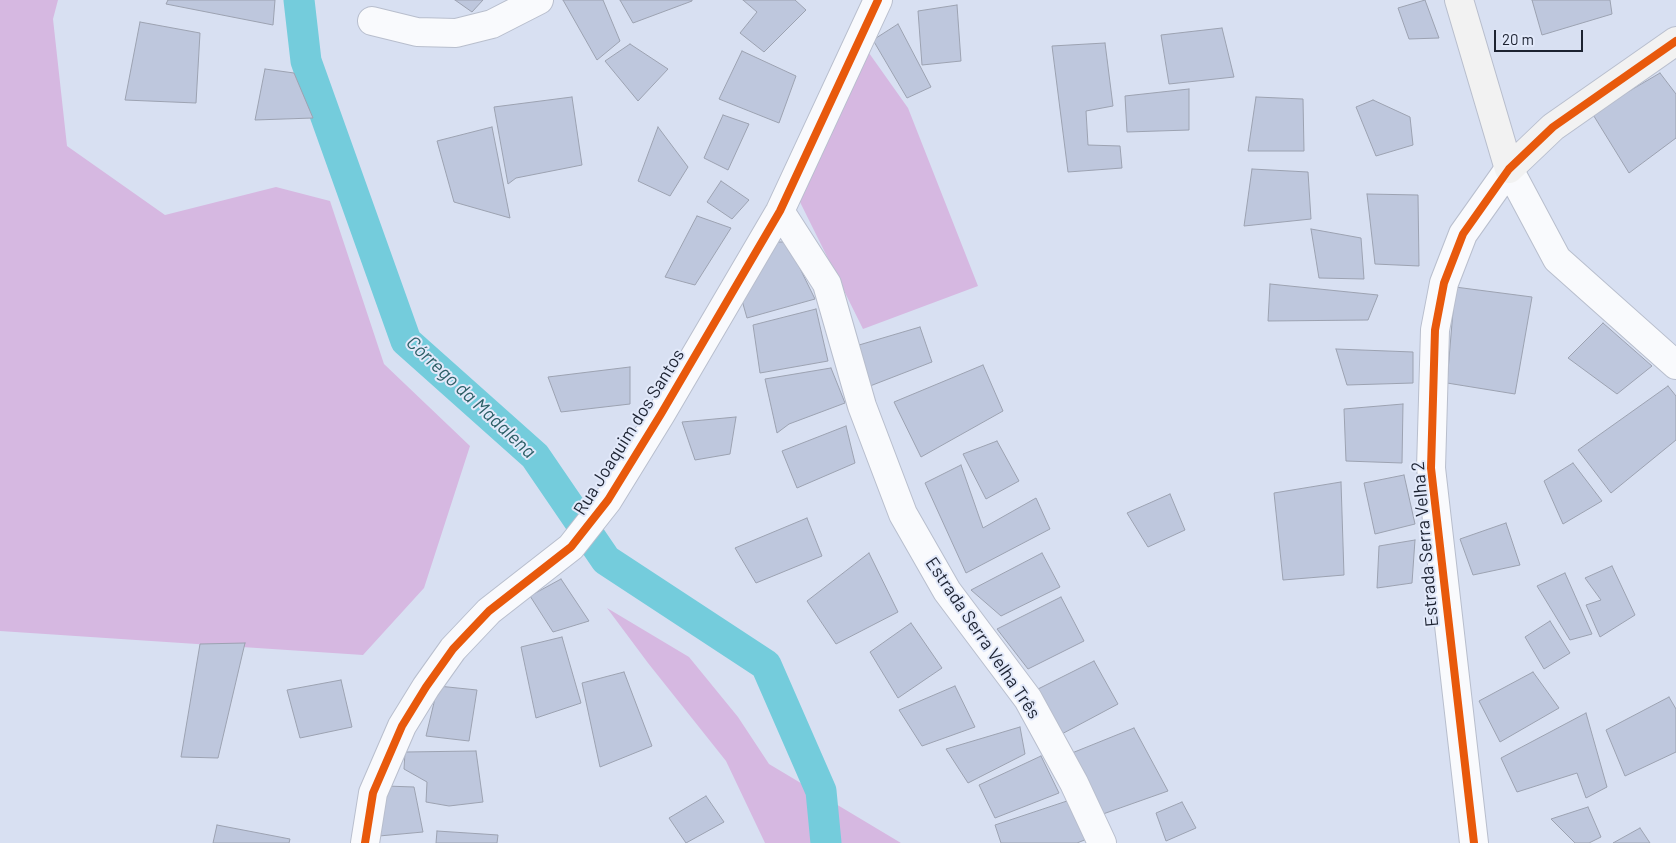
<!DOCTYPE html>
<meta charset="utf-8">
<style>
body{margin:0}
#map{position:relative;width:1676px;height:843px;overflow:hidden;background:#d8e0f2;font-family:Barlow,sans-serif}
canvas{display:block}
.scale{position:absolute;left:1494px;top:30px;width:89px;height:22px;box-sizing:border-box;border:2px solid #1c2231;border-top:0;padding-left:6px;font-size:15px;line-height:18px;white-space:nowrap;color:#1c2231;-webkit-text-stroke:4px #e2e9fa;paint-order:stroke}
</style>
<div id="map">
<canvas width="1676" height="843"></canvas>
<div class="scale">20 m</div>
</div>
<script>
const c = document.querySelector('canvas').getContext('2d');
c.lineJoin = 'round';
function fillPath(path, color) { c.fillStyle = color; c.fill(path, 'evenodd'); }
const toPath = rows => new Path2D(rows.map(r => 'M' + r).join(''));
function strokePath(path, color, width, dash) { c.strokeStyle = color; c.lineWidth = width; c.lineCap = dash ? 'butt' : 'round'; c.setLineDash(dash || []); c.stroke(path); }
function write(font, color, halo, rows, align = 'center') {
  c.font = font + ' Barlow,sans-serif'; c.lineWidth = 4; c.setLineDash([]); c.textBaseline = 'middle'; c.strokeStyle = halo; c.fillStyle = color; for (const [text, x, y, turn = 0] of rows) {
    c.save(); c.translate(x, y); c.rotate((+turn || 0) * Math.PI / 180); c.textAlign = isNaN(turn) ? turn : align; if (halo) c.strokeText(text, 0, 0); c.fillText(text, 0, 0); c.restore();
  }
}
const green = toPath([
 [0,0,58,0,53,19,67,146,165,215,276,187,330,201,384,364,470,446,424,588,363,655,0,631],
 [869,53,908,108,978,286,863,329,799,200],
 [607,608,689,657,738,717,769,764,901,843,765,843,726,761,648,663]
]);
const canal = toPath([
 [299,0,306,61,406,341,535,456,606,560,766,665,821,791,826,843]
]);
const building = toPath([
 [168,0,275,0,273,25,166,4,168,0],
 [455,0,483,0,472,12,455,0],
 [563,0,603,0,620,41,597,60,563,0],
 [620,0,692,0,692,1,633,23,620,0],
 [743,0,795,0,806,10,764,52,740,33,757,12,743,0],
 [1425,0,1439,38,1409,39,1398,8,1425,0],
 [1532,0,1610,0,1612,14,1542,35,1532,0],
 [957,5,961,61,922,65,918,11,957,5],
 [140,22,200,33,196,103,125,100,140,22],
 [898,24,931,87,907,98,873,40,898,24],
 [1222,28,1234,77,1169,84,1161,35,1222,28],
 [1105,43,1113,106,1086,111,1088,145,1120,146,1122,168,1068,172,1052,46,1105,43],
 [630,44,668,69,638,101,605,61,630,44],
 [742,51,796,76,779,123,719,99,742,51],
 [265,69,294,73,313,118,255,120,265,69],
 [1660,73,1676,94,1676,138,1629,173,1592,113,1660,73],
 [1189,89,1189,130,1127,132,1125,96,1189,89],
 [572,97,582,165,516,178,508,184,494,107,572,97],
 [1256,97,1303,99,1304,151,1248,151,1256,97],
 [1373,100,1410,117,1413,145,1376,156,1356,107,1373,100],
 [723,115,749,124,728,170,704,158,723,115],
 [492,127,510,218,454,202,437,141,492,127],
 [658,127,688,167,670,196,638,181,658,127],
 [1252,169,1308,172,1311,219,1244,226,1252,169],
 [721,181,749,200,732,219,707,202,721,181],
 [1367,194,1418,195,1419,266,1375,264,1367,194],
 [697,216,731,228,695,285,665,277,697,216],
 [1311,229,1361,238,1364,279,1319,278,1311,229],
 [774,242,787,242,815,299,747,318,739,290,774,242],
 [1270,284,1378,295,1368,320,1268,321,1270,284],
 [1455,287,1532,297,1515,394,1447,383,1455,287],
 [816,309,828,361,760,373,753,325,816,309],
 [1603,323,1652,366,1617,394,1568,358,1603,323],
 [920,327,932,362,870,386,859,345,920,327],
 [1336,349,1413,352,1413,383,1347,385,1336,349],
 [983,365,1003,411,921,457,894,402,983,365],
 [630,367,630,404,561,412,548,377,630,367],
 [831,368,845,403,789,424,777,433,765,379,831,368],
 [1668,386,1676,396,1676,440,1611,493,1578,450,1668,386],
 [1403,404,1402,463,1346,461,1344,409,1403,404],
 [736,417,730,454,695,460,682,422,736,417],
 [846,426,855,463,797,488,782,451,846,426],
 [997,441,1019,481,986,499,963,454,997,441],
 [1573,463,1602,501,1563,524,1544,481,1573,463],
 [961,465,983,528,1036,498,1050,529,966,573,925,483,961,465],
 [1404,475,1415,524,1375,534,1364,483,1404,475],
 [1341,482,1344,575,1283,580,1274,493,1341,482],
 [1170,494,1185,530,1148,547,1127,513,1170,494],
 [807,518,822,556,756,583,735,548,807,518],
 [1506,523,1520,565,1473,575,1460,539,1506,523],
 [1415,540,1412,583,1377,588,1379,546,1415,540],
 [869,553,898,612,836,644,807,601,869,553],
 [1042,553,1060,587,1001,616,971,590,1042,553],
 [1612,566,1635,615,1600,637,1586,605,1601,600,1585,578,1612,566],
 [1565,573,1592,634,1570,640,1537,586,1565,573],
 [561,579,589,621,553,632,530,596,561,579],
 [1061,597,1084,641,1028,669,997,629,1061,597],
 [1550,621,1570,653,1544,669,1525,637,1550,621],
 [911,623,942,668,898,698,870,652,911,623],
 [562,637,581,703,536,718,521,647,562,637],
 [245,643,218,758,181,757,200,644,245,643],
 [1094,661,1118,704,1058,736,1036,690,1094,661],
 [624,672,652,746,600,767,582,683,624,672],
 [1533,672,1559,708,1500,742,1479,701,1533,672],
 [341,680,352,727,300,738,287,690,341,680],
 [438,686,477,690,469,741,426,736,438,686],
 [955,686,975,727,922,746,899,710,955,686],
 [1669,697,1676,709,1676,752,1625,776,1606,730,1669,697],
 [1586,713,1607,787,1586,798,1577,773,1517,792,1501,758,1586,713],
 [1020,727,1025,754,968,783,946,749,1020,727],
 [1134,728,1168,791,1103,814,1072,753,1134,728],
 [476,751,483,802,449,806,426,802,427,782,404,769,405,752,476,751],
 [1041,756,1059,793,995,818,979,785,1041,756],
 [386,786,414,787,423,832,379,836,386,786],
 [706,796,724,822,686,843,669,818,706,796],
 [1067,801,1087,839,1077,843,1001,843,995,825,1067,801],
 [1182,802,1196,828,1166,841,1156,813,1182,802],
 [1588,807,1601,837,1589,843,1575,843,1551,819,1588,807],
 [217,825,290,839,289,843,213,843,217,825],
 [1640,828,1650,843,1613,843,1640,828],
 [437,831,498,835,497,843,436,843,437,831]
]);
const street = toPath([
 [372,21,417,32,456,33,492,24,539,0],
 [780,211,827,284,862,406,903,514,947,591,1028,699,1074,783,1102,843],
 [365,843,373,793,402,726,426,687,453,649,489,611,571,547,608,500,661,414,780,211,878,0],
 [1474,843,1431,468,1435,330,1444,283,1463,234,1509,169,1557,259,1676,365]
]);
const secondary = toPath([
 [1459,0,1509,169,1553,127,1676,41]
]);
const cycleway = toPath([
 [365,843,373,793,402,726,426,687,453,649,489,611,571,547,608,500,661,414,780,211,878,0],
 [1474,843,1431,468,1435,330,1444,283,1463,234,1509,169,1553,127,1676,41]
]);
const streetNames = [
 ["Rua Joaquim dos Santos",629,432,-58],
 ["Estrada Serra Velha 2",1425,544,-95],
 ["Estrada Serra Velha Três",983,638,56]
];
const waterNames = [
 ["Córrego da Madalena",471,397,43]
];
fillPath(green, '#d6b8e1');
strokePath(canal, '#74ccdc', 31);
fillPath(building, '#bec7dd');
strokePath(building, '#9ca2b1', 1);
strokePath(street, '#b8becd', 30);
strokePath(secondary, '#b8becd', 30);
strokePath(street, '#f9fafd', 28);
strokePath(secondary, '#f2f2f2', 28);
strokePath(cycleway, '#e8590c', 8);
write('18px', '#1c2231', '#e2e9fa', streetNames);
write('italic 19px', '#2c5f66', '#e2e9fa', waterNames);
</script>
